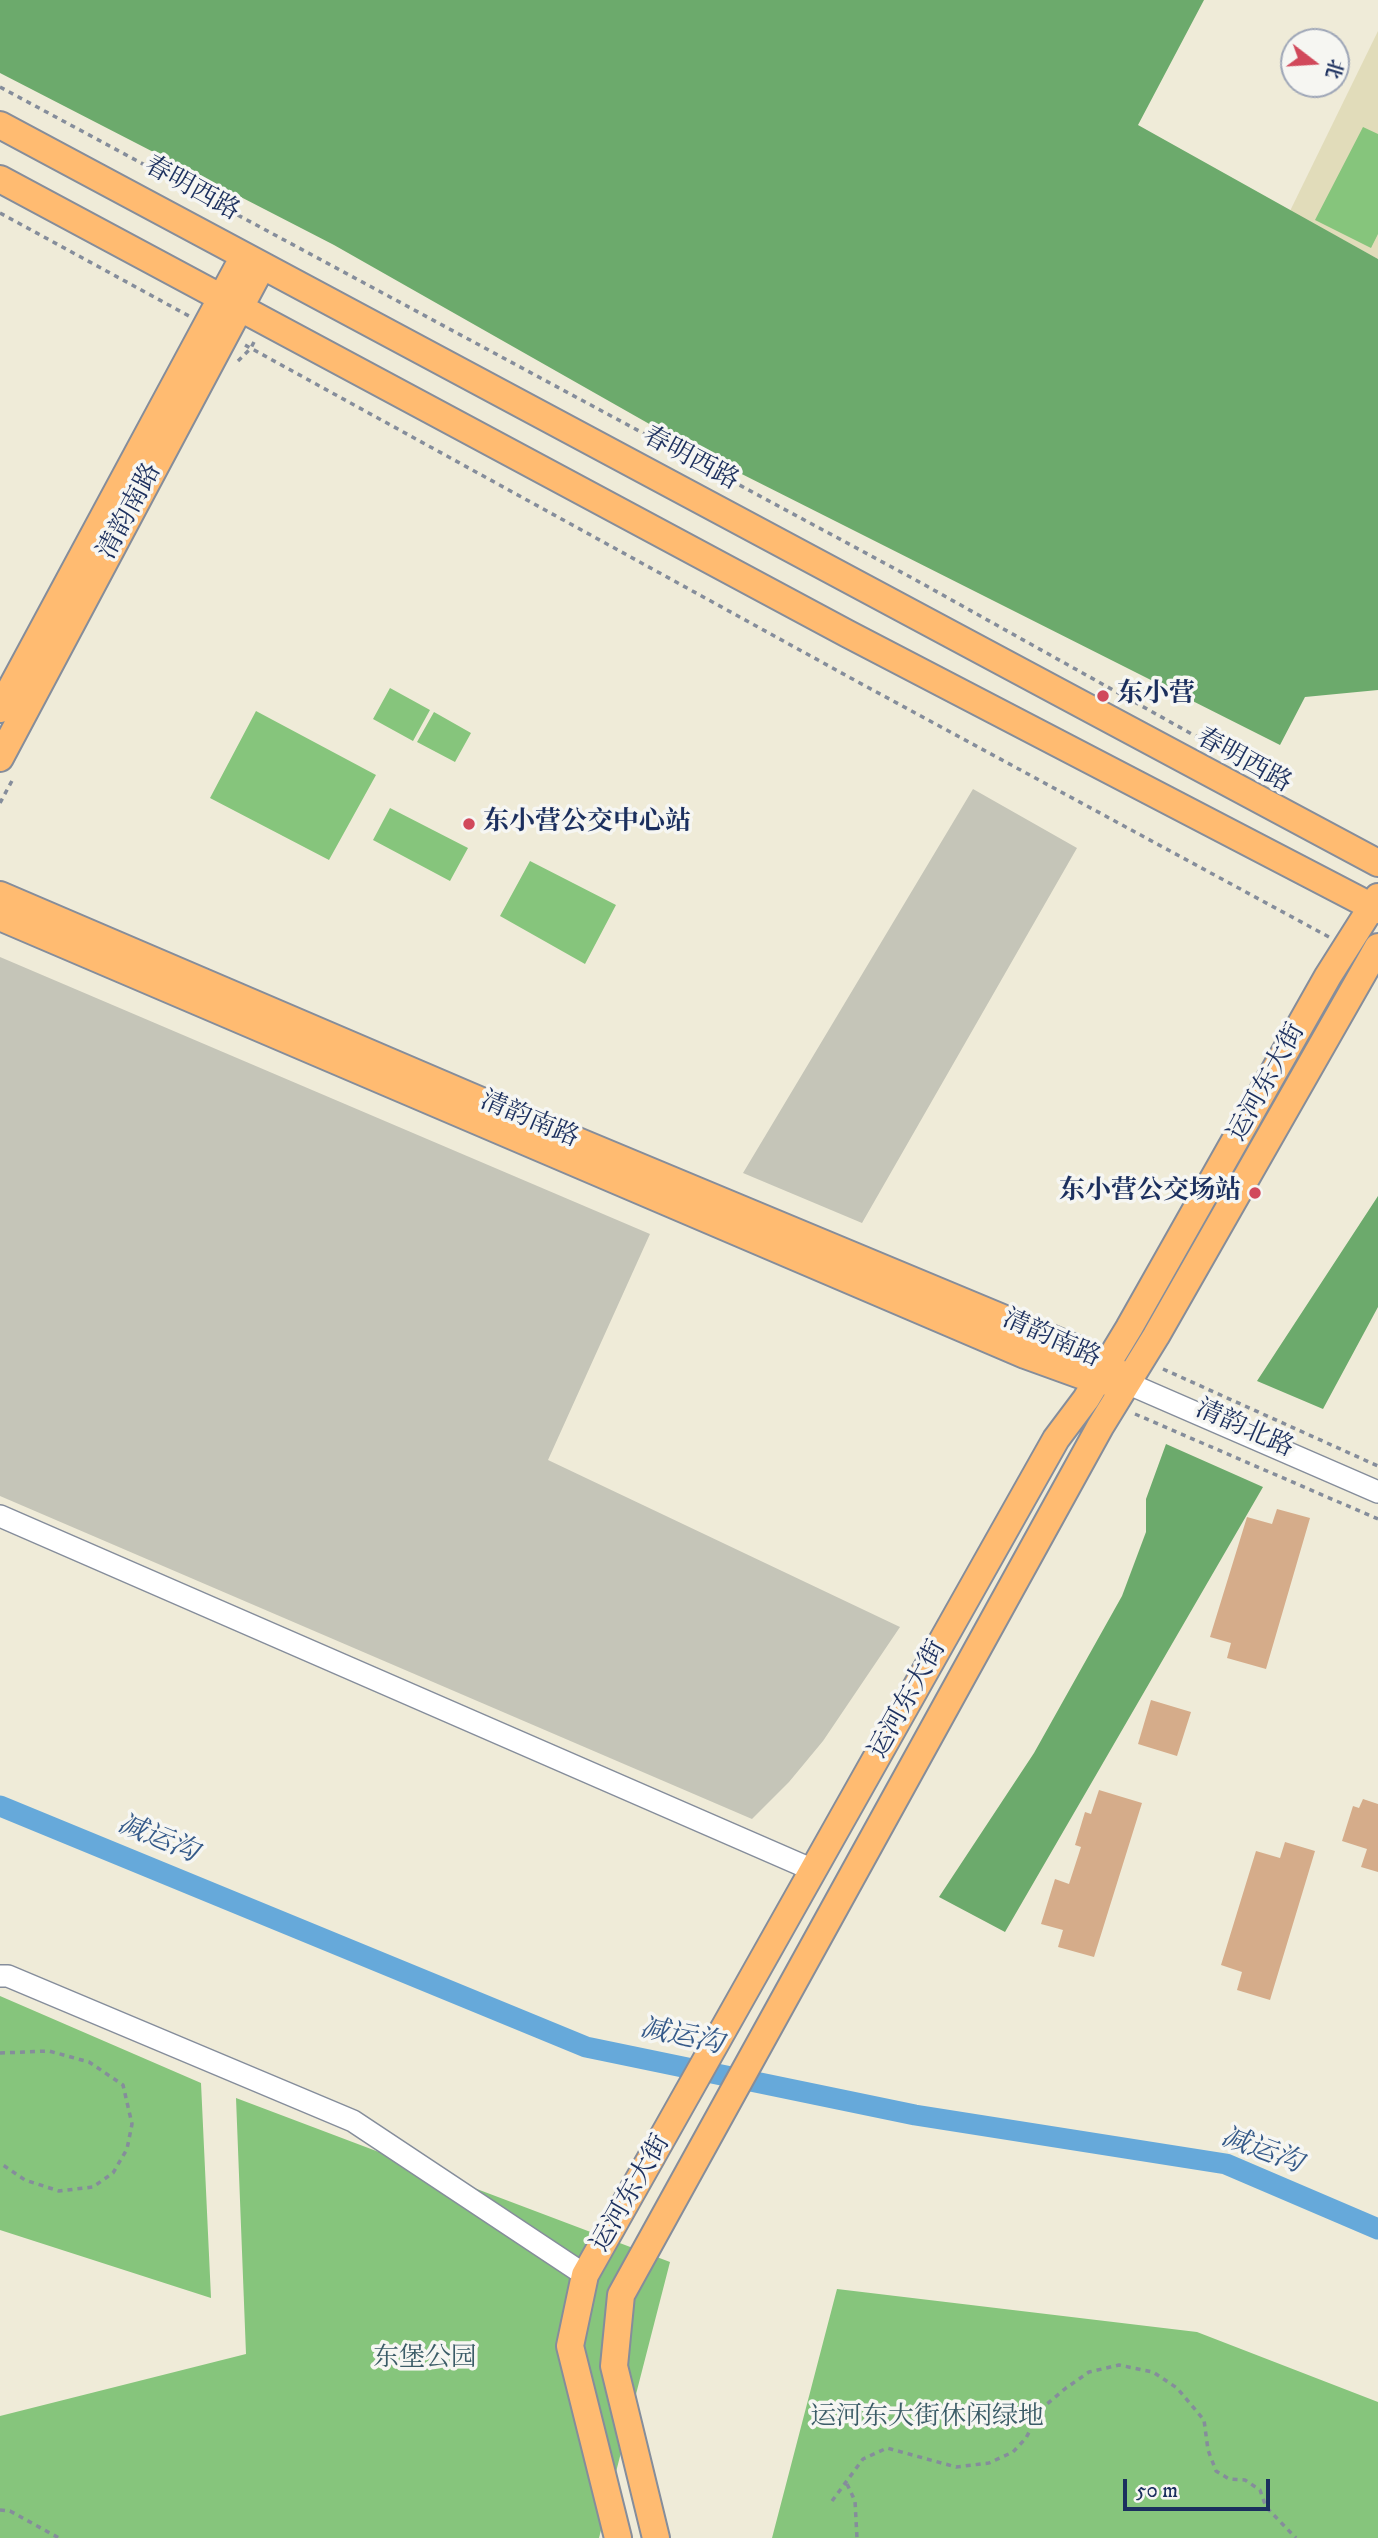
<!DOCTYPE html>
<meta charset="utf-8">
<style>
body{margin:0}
#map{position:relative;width:1378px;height:2538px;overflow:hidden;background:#efebd8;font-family:"IM FELL DW Pica","Noto Serif SC",serif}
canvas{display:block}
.north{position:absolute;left:1280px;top:28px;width:70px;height:70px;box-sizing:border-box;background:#f6f6f2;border:2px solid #9ea6b7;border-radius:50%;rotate:107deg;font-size:19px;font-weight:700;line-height:28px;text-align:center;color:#1b2f5e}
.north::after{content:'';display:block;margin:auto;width:24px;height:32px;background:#d1495b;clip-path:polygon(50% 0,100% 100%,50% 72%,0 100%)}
.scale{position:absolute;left:1123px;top:2479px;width:147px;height:32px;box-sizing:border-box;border:4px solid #1b2f5e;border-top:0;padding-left:9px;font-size:21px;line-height:24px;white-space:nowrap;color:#1b2f5e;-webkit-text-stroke:5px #f6f6f2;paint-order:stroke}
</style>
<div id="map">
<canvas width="1378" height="2538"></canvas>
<div class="north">北</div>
<div class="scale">50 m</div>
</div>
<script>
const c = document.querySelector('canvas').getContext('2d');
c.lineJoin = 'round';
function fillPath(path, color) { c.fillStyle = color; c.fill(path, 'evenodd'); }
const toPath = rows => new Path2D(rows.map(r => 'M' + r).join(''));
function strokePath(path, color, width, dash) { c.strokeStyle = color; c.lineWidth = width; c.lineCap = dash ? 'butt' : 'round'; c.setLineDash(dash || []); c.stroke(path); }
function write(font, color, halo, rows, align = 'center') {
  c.font = font + ' "IM FELL DW Pica","Noto Serif SC",serif'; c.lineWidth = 7; c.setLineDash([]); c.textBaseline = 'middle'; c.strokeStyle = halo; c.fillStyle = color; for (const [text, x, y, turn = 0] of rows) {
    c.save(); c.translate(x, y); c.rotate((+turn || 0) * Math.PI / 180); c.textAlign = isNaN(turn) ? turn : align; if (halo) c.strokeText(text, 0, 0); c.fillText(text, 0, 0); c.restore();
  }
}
const built = toPath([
 [1378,31,1378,259,1290,211]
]);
const industrial = toPath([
 [973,789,1077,848,862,1223,743,1173],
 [0,957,650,1234,548,1460,900,1627,823,1741,789,1782,752,1819,0,1496]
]);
const green = toPath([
 [1363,127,1378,134,1378,234,1371,248,1315,220],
 [390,688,430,710,413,741,373,719],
 [256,711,376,775,329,860,210,798],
 [434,712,471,733,455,762,417,742],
 [390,808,468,848,450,881,373,840],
 [530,861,616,905,585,964,500,916],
 [0,1996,201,2083,211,2298,0,2230],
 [236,2098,670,2262,599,2538,0,2538,0,2416,246,2354],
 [837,2289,1197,2332,1378,2402,1378,2538,772,2538]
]);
const forest = toPath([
 [0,0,1204,0,1138,125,1378,259,1378,690,1305,697,1280,745,704,455,334,245,0,73],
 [1378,1196,1378,1307,1323,1409,1257,1381],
 [1166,1444,1263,1487,1005,1932,939,1897,1034,1753,1122,1596,1146,1532,1146,1499]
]);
const canal = toPath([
 [0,1806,586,2047,915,2115,1226,2164,1378,2229]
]);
const building = toPath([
 [1277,1509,1310,1518,1266,1669,1227,1658,1231,1643,1210,1637,1247,1517,1272,1524],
 [1151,1700,1191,1712,1177,1756,1138,1744],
 [1099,1790,1142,1803,1094,1957,1058,1947,1063,1930,1041,1924,1055,1879,1069,1884,1081,1847,1075,1845,1085,1812,1091,1814],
 [1363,1799,1378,1804,1378,1872,1361,1867,1367,1849,1342,1841,1353,1806,1359,1808],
 [1285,1842,1315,1851,1270,2000,1237,1990,1242,1972,1221,1965,1256,1851,1280,1858]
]);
const path = toPath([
 [0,87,914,579,1260,772],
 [0,213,189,316],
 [245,345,858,682,1329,937],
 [238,361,251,348,255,340],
 [0,803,14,777],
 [1163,1369,1378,1466],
 [1135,1414,1378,1519],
 [0,2053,49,2051,89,2062,123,2085,132,2124,127,2149,113,2173,93,2187,59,2191,25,2180,0,2163],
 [847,2484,855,2501,857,2538],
 [832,2501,863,2459,887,2448,956,2467,989,2463,1013,2452,1026,2438,1041,2409,1066,2388,1089,2372,1119,2365,1153,2372,1177,2388,1204,2420,1208,2450,1216,2471,1229,2479,1245,2480,1260,2490,1266,2507,1296,2538],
 [0,2510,10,2511,59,2538]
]);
const minor = toPath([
 [1127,1383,1378,1492],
 [0,1516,813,1870],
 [0,1976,8,1976,353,2121,585,2275]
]);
const major = toPath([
 [0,125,1378,863],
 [0,179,848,634,1378,910],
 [0,709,244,256],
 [0,758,262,266],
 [0,895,479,1100,1077,1349,1108,1363,1119,1374],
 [0,917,1025,1355,1097,1381,1115,1382],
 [618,2538,570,2346,585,2275,1056,1439,1086,1399,1129,1328,1328,976,1378,897],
 [656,2538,614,2366,621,2295,1100,1427,1156,1336,1378,947]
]);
const markers = [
 [1103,696,7,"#d1495b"],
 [469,824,7,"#d1495b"],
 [1255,1193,7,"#d1495b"]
];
const streetNames = [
 ["春明西路",191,190,29],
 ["春明西路",690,460,28],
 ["清韵南路",131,512,-62],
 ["春明西路",1243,762,29],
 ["运河东大街",1268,1083,-61],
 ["清韵南路",529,1121,23],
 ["清韵南路",1051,1340,24],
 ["清韵北路",1244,1430,24],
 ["运河东大街",909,1700,-61],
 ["运河东大街",632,2194,-60]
];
const poiNames = [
 ["东小营",1117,696],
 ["东小营公交中心站",483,824],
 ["东小营公交场站",1241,1193,"right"]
];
const parkNames = [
 ["东堡公园",425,2360],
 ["运河东大街休闲绿地",927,2419]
];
const waterNames = [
 ["减运沟",157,1840,22],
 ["减运沟",681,2038,12],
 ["减运沟",1261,2152,20]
];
fillPath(built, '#e1dcba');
fillPath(industrial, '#c5c5b8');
fillPath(green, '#86c57c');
fillPath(forest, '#6caa6c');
strokePath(canal, '#66a9da', 21);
fillPath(building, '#d5ac8a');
strokePath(minor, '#858d9b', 24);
strokePath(major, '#858d9b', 30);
strokePath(path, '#858d9b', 3.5, [5, 5]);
strokePath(minor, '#fff', 21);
strokePath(major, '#ffbb71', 26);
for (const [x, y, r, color] of markers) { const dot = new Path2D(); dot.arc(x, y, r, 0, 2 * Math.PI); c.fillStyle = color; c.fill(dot); strokePath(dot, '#f6f6f2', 2.5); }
write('26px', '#1b2f5e', '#f6f6f2', streetNames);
write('bold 26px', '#1b2f5e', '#f6f6f2', poiNames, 'left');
write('26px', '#3b5c67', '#f6f6f2', parkNames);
write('italic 28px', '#355a89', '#f6f6f2', waterNames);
</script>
